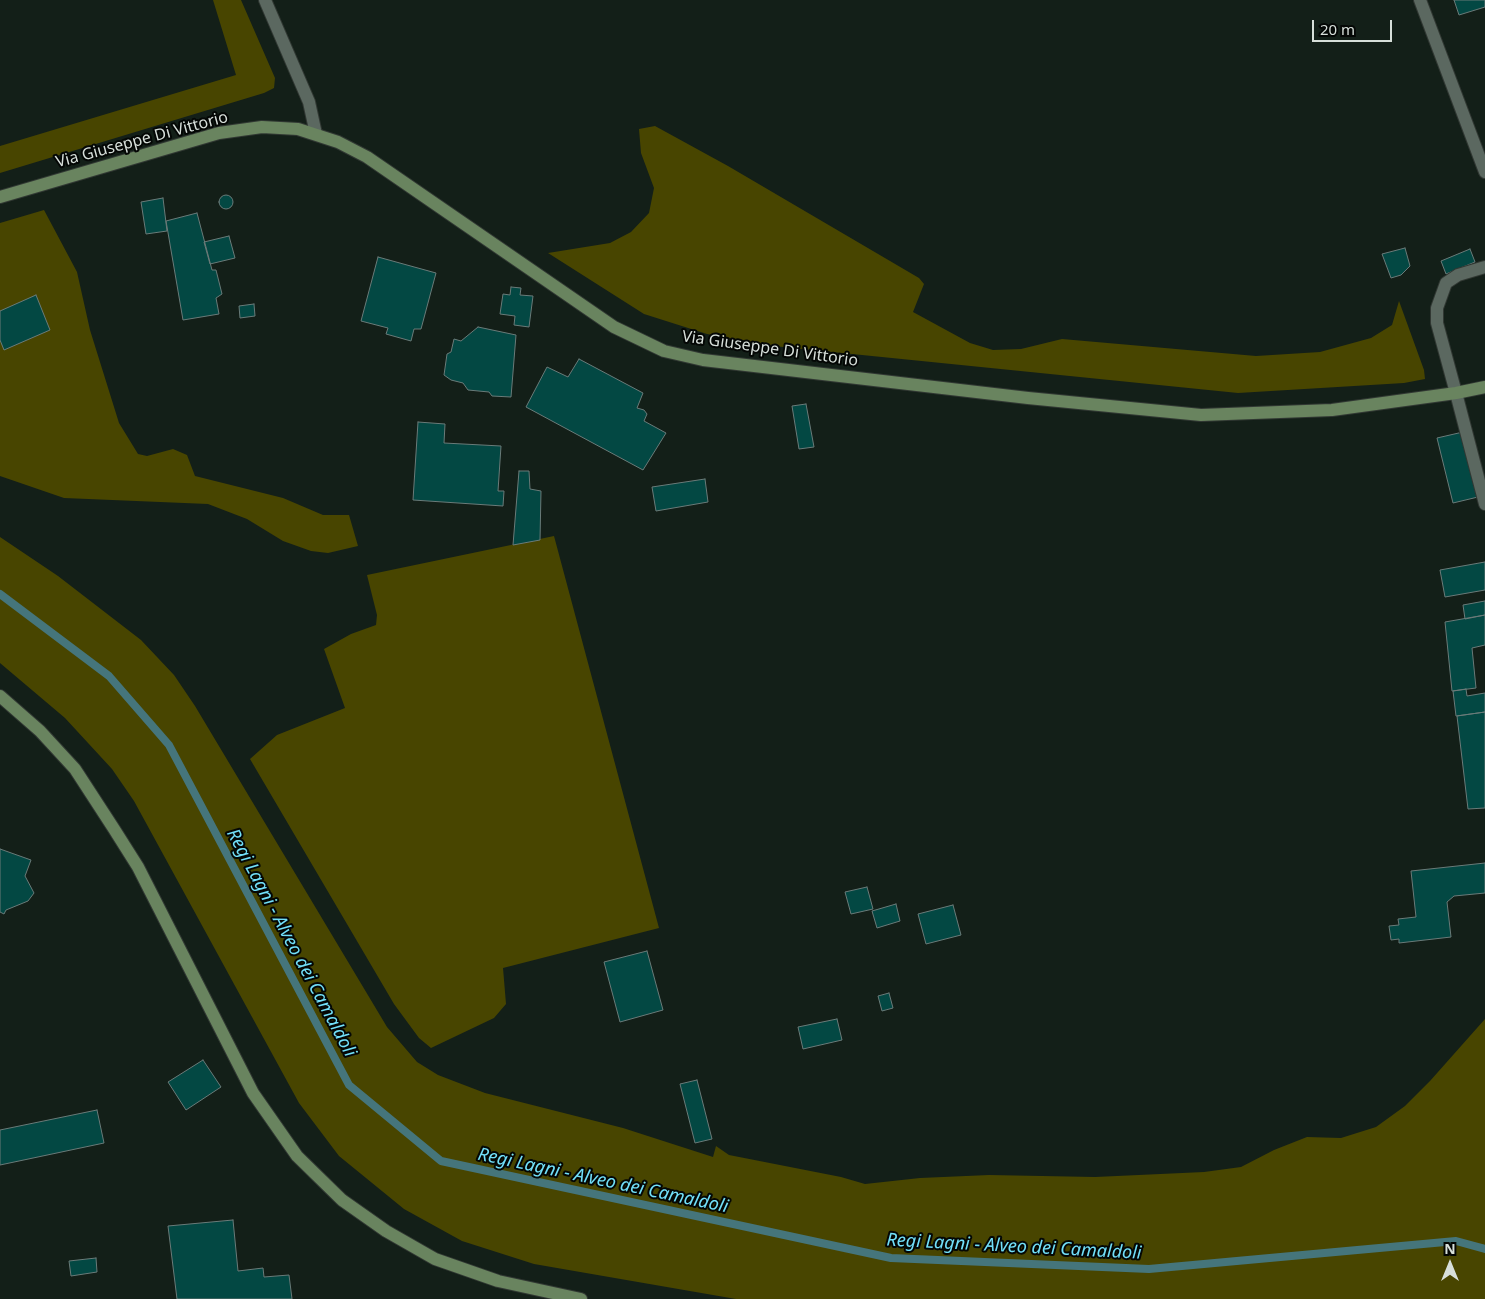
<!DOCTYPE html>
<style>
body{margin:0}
#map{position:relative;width:1485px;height:1299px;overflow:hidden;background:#131f18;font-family:"Noto Sans",sans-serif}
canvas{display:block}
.north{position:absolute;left:1425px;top:1239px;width:50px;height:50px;-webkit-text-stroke:4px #040705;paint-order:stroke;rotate:0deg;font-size:14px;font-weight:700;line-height:20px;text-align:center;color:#d7dfda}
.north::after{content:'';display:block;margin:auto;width:18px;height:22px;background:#d7dfda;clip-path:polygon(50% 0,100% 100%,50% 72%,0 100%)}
.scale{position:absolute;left:1312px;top:20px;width:80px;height:22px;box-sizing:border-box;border:2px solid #d7dfda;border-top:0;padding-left:6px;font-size:15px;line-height:18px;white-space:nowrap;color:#d7dfda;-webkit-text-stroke:4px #040705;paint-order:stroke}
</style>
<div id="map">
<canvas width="1485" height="1299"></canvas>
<div class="north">N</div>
<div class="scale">20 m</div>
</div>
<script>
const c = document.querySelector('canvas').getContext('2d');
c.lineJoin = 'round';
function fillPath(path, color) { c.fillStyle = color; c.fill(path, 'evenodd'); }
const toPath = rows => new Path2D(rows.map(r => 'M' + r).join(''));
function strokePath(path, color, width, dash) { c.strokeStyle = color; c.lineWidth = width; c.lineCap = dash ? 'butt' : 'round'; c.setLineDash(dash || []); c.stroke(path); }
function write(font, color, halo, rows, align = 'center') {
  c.font = font + ' "Noto Sans",sans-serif'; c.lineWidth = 4; c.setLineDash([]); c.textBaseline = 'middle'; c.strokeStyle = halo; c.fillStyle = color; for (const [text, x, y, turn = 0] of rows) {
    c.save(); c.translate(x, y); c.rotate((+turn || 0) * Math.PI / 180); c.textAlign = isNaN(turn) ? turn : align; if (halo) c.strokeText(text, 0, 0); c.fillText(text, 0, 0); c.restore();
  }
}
const green = toPath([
 [213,0,241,0,275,78,274,88,264,93,0,173,0,146,236,75],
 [655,126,728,166,919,278,924,284,913,312,970,343,993,350,1021,349,1062,339,1256,356,1320,352,1371,338,1392,325,1399,301,1424,370,1425,379,1404,383,1238,393,773,346,707,334,644,314,548,253,610,243,631,232,649,213,654,188,641,153,639,129],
 [44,210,77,272,90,330,119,423,138,454,147,456,173,449,187,455,195,476,283,498,323,515,349,515,358,546,328,553,311,551,283,541,247,519,208,504,64,498,0,476,0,223],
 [554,536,659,928,503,968,506,1004,494,1018,431,1048,419,1038,394,1004,250,759,277,735,345,708,324,649,351,634,376,625,377,615,367,575],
 [0,537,58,576,141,640,174,675,195,706,387,1027,417,1062,438,1075,485,1093,623,1128,713,1157,716,1146,729,1155,841,1177,865,1184,920,1178,989,1175,1095,1177,1204,1172,1241,1167,1274,1150,1307,1137,1341,1138,1376,1127,1405,1106,1430,1081,1485,1019,1485,1299,736,1299,534,1264,462,1241,404,1209,339,1156,299,1103,134,801,112,769,65,718,0,663]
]);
const stream = toPath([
 [0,594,109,676,169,745,349,1085,441,1161,891,1258,1149,1269,1456,1241,1485,1249]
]);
const building = toPath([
 [1454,0,1485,0,1485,7,1459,15,1454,0],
 '219 202a7 7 0 1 1 14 0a7 7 0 1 1-14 0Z',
 [163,198,167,231,146,234,141,202,163,198],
 [197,213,212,270,216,270,222,294,216,298,219,314,183,320,166,221,197,213],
 [229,236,235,258,210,264,204,242,229,236],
 [1405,248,1410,266,1401,275,1391,278,1382,254,1405,248],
 [1470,249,1475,262,1446,274,1441,261,1470,249],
 [378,257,436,273,421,329,414,329,411,341,386,334,388,328,361,321,378,257],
 [511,287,521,288,520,295,533,296,529,327,514,325,515,316,500,314,503,294,510,295,511,287],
 [36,295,50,330,4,350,0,340,0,311,36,295],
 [254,304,255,316,240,318,239,306,254,304],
 [478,327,516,335,511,397,492,396,489,392,468,390,463,383,451,380,444,375,447,354,451,352,454,339,461,341,478,327],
 [579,359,643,393,637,408,644,410,647,414,644,421,666,433,643,470,526,407,547,367,568,377,579,359],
 [806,404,814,447,799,449,792,406,806,404],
 [418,422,445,424,444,443,501,446,498,491,504,491,503,506,413,500,418,422],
 [1463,432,1478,497,1453,503,1437,438,1463,432],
 [519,471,529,471,530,489,541,491,540,540,513,545,519,471],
 [705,479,708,502,656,511,652,487,705,479],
 [1485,562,1485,590,1445,597,1440,570,1485,562],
 [1485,601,1485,615,1465,619,1463,605,1485,601],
 [1485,615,1485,645,1472,648,1476,688,1452,691,1445,622,1485,615],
 [1466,689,1467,696,1485,693,1485,712,1456,716,1453,691,1466,689],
 [1485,712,1485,808,1468,809,1457,716,1485,712],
 [0,849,31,860,25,876,34,893,28,901,6,910,4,914,0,912,0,849],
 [1485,863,1485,893,1454,896,1447,902,1451,937,1399,943,1399,939,1391,940,1389,926,1399,925,1398,919,1416,917,1411,871,1485,863],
 [867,887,873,909,851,914,845,892,867,887],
 [896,904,900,921,877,928,872,911,896,904],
 [953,905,961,935,926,944,918,914,953,905],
 [647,951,663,1010,620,1022,604,962,647,951],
 [889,993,893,1008,882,1011,878,996,889,993],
 [837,1019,842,1040,803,1049,798,1027,837,1019],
 [203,1060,221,1087,186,1110,168,1082,203,1060],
 [697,1080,712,1139,695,1143,680,1084,697,1080],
 [97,1110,104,1143,0,1165,0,1130,97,1110],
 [233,1220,238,1271,263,1268,264,1277,289,1275,292,1299,177,1299,168,1226,233,1220],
 [96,1258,97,1272,71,1276,69,1261,96,1258]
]);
const lane = toPath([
 [1456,393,1437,323,1437,308,1446,283,1458,275,1485,267]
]);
const street = toPath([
 [265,0,309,102,316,134],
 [1420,0,1485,172],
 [1456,393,1485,504]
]);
const secondary = toPath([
 [0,197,219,133,262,127,298,129,338,142,367,157,614,327,664,351,703,360,1028,398,1201,415,1332,410,1456,393,1485,387],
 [0,696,40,731,75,769,114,829,138,867,253,1093,297,1156,342,1200,386,1231,435,1259,498,1281,581,1299]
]);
const streetNames = [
 ["Via Giuseppe Di Vittorio",142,140,-15],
 ["Via Giuseppe Di Vittorio",770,349,8]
];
const waterNames = [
 ["Regi Lagni - Alveo dei Camaldoli",291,943,62],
 ["Regi Lagni - Alveo dei Camaldoli",603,1181,12],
 ["Regi Lagni - Alveo dei Camaldoli",1014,1247,3]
];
fillPath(green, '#484500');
strokePath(stream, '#45757b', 8);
fillPath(building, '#034843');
strokePath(building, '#6a7b79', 1);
strokePath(lane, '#313833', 14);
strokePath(street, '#313833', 14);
strokePath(secondary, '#313833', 14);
strokePath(lane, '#5b6860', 12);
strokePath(street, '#5b6860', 12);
strokePath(secondary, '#69845f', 12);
write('16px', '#d7dfda', '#040705', streetNames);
write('italic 18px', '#72e0f9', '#040705', waterNames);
</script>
